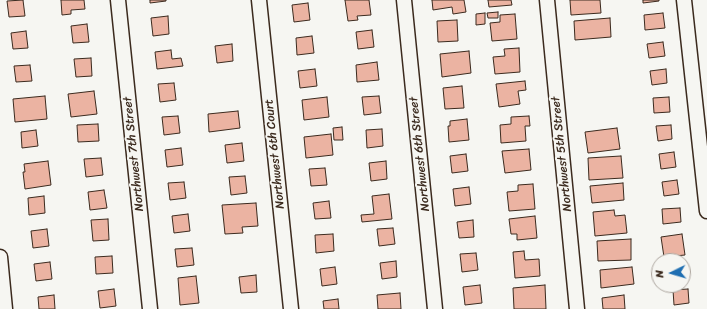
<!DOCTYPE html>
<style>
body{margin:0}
#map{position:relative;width:707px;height:309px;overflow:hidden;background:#f6f6f2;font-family:Sriracha,sans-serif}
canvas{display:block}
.north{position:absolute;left:651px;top:253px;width:40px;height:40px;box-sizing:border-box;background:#f6f6f2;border:1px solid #aba49d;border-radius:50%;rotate:265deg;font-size:11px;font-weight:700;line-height:16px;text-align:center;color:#3b2a1e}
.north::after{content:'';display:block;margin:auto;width:14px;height:18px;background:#1f6fb2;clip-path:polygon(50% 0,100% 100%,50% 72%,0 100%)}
</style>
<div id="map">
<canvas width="707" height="309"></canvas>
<div class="north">N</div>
</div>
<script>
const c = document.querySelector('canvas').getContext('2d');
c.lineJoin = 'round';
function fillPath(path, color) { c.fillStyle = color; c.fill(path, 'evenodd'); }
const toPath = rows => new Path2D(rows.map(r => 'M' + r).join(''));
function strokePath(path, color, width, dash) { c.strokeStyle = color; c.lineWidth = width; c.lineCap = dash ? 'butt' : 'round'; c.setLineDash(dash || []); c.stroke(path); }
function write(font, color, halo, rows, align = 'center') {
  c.font = font + ' Sriracha,sans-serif'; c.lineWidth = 4; c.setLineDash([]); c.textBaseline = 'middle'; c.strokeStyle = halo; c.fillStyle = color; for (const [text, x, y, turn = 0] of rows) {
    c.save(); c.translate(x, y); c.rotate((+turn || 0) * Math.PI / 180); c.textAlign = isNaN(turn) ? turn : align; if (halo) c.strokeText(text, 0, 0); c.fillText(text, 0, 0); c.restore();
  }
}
const building = toPath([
 [23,0,25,16,9,17,7,1,23,0],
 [61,0,84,0,85,9,71,10,71,14,62,15,61,0],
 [150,0,166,0,166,1,150,3,150,0],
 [345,0,369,0,371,15,357,16,358,20,348,21,345,0],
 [432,0,464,0,466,12,453,14,452,7,433,10,432,0],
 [488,0,511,0,512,5,489,7,488,0],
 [570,0,600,0,601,13,571,15,570,0],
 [643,0,659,0,659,1,643,3,643,0],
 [308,3,310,20,294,22,292,5,308,3],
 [498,12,498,18,488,18,487,13,498,12],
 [485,13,485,24,476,25,476,14,485,13],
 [663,13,665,28,645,30,644,15,663,13],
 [515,14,517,39,492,41,490,23,500,22,500,15,515,14],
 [168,16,169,34,153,36,151,18,168,16],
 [610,18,611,37,575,40,574,21,610,18],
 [457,20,458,41,438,42,437,21,457,20],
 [87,24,89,42,73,43,71,26,87,24],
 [372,30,374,47,358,49,356,32,372,30],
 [26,31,28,48,13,49,11,33,26,31],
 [312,36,314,53,297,55,296,38,312,36],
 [663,42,665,56,649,58,647,44,663,42],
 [232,44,233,61,217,63,215,46,232,44],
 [519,48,520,72,495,74,493,57,505,56,504,49,519,48],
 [171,50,172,59,181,58,183,66,157,69,155,52,171,50],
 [469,51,471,73,442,77,440,54,469,51],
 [91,58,92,76,76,77,74,59,91,58],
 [377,62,379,80,357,82,356,65,377,62],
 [30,65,32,81,16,82,14,66,30,65],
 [315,69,317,86,300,88,298,71,315,69],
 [666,69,667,83,652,85,650,71,666,69],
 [525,81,526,90,518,91,520,104,499,107,496,84,525,81],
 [174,83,176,100,160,102,158,84,174,83],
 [462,86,464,108,445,109,443,88,462,86],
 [94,91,97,114,71,117,68,94,94,91],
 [45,96,47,119,15,122,13,99,45,96],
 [379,96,381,113,364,115,362,97,379,96],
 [327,97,329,117,304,120,302,100,327,97],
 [669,97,670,112,654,113,653,98,669,97],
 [238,111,240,128,209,132,208,114,238,111],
 [178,116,180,133,164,135,162,117,178,116],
 [529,116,530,126,525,126,526,141,501,143,500,125,511,124,511,117,529,116],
 [467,119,469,140,449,142,448,126,450,126,450,121,467,119],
 [98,124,99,141,78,142,77,125,98,124],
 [671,125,672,139,658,141,656,126,671,125],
 [342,127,343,140,334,140,333,128,342,127],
 [617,128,620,149,588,153,585,132,617,128],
 [382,129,383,146,367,148,366,130,382,129],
 [36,130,38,146,22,148,21,132,36,130],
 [331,134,333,155,306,158,304,137,331,134],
 [242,143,244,161,227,163,225,145,242,143],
 [181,148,183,165,167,167,165,150,181,148],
 [529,149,531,170,505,173,502,151,529,149],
 [674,152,676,167,661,169,659,154,674,152],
 [466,154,468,171,452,173,450,156,466,154],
 [621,156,623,178,589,180,588,158,621,156],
 [101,158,103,175,86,177,84,159,101,158],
 [48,161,51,185,25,189,23,172,25,172,24,164,48,161],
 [386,161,387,179,371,181,369,163,386,161],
 [325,168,327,185,311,186,309,169,325,168],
 [245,176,247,193,231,195,229,177,245,176],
 [677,180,679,194,664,196,662,182,677,180],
 [184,182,186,198,170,200,168,183,184,182],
 [623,183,624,200,592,203,590,186,623,183],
 [533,184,535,209,509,211,507,192,518,191,518,185,533,184],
 [469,187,471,204,455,206,453,189,469,187],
 [104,190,107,208,90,210,88,192,104,190],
 [389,194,392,219,362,222,361,215,374,214,372,196,389,194],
 [44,196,45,213,29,215,28,198,44,196],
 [329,201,331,218,315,219,313,203,329,201],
 [256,203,258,226,242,227,243,233,225,234,222,205,256,203],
 [680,208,681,222,663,224,662,209,680,208],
 [614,210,615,216,625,215,627,233,595,236,593,212,614,210],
 [188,214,190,231,174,233,172,216,188,214],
 [535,216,537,238,517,240,517,234,511,234,509,219,535,216],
 [108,219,109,240,93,241,91,220,108,219],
 [473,220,474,237,459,238,457,222,473,220],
 [393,228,395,244,379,246,377,229,393,228],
 [47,229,49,246,33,248,31,231,47,229],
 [333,234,334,251,316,253,315,235,333,234],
 [682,234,685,255,664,257,661,237,682,234],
 [631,239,631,260,598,261,597,241,631,239],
 [192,248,194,265,177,267,175,249,192,248],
 [524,251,525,260,539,259,540,276,515,278,513,252,524,251],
 [476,253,478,270,462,272,460,254,476,253],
 [112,256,113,273,96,274,95,257,112,256],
 [396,261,397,277,382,279,380,263,396,261],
 [683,261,685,261,686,276,683,276,683,261],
 [50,262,52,279,36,281,34,264,50,262],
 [335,267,337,284,322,286,320,269,335,267],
 [632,267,634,284,601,288,600,270,632,267],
 [256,275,257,292,241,293,239,277,256,275],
 [196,276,199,303,180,305,178,278,196,276],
 [480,285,482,303,465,305,463,287,480,285],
 [545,285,546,309,514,309,513,288,545,285],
 [114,289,116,306,100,308,98,291,114,289],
 [688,289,689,303,674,305,673,290,688,289],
 [400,293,401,309,378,309,377,295,400,293],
 [54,295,55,309,39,309,38,297,54,295],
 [624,295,625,309,603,309,602,298,624,295],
 [338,299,339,309,324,309,323,301,338,299]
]);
const minor = toPath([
 [118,0,150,309],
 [259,0,291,309],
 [404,0,435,309],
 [547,0,577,309],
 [684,0,707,211],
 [0,257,5,309]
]);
const streetNames = [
 ["Northwest 7th Street",134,154,-96],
 ["Northwest 6th Court",275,154,-96],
 ["Northwest 6th Street",420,154,-96],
 ["Northwest 5th Street",562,154,-96]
];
fillPath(building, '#ebb3a2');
strokePath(building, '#3b2a1e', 1);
strokePath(minor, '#3b2a1e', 17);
strokePath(minor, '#f6f6f2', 14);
write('12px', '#3b2a1e', '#f6f6f2', streetNames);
</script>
